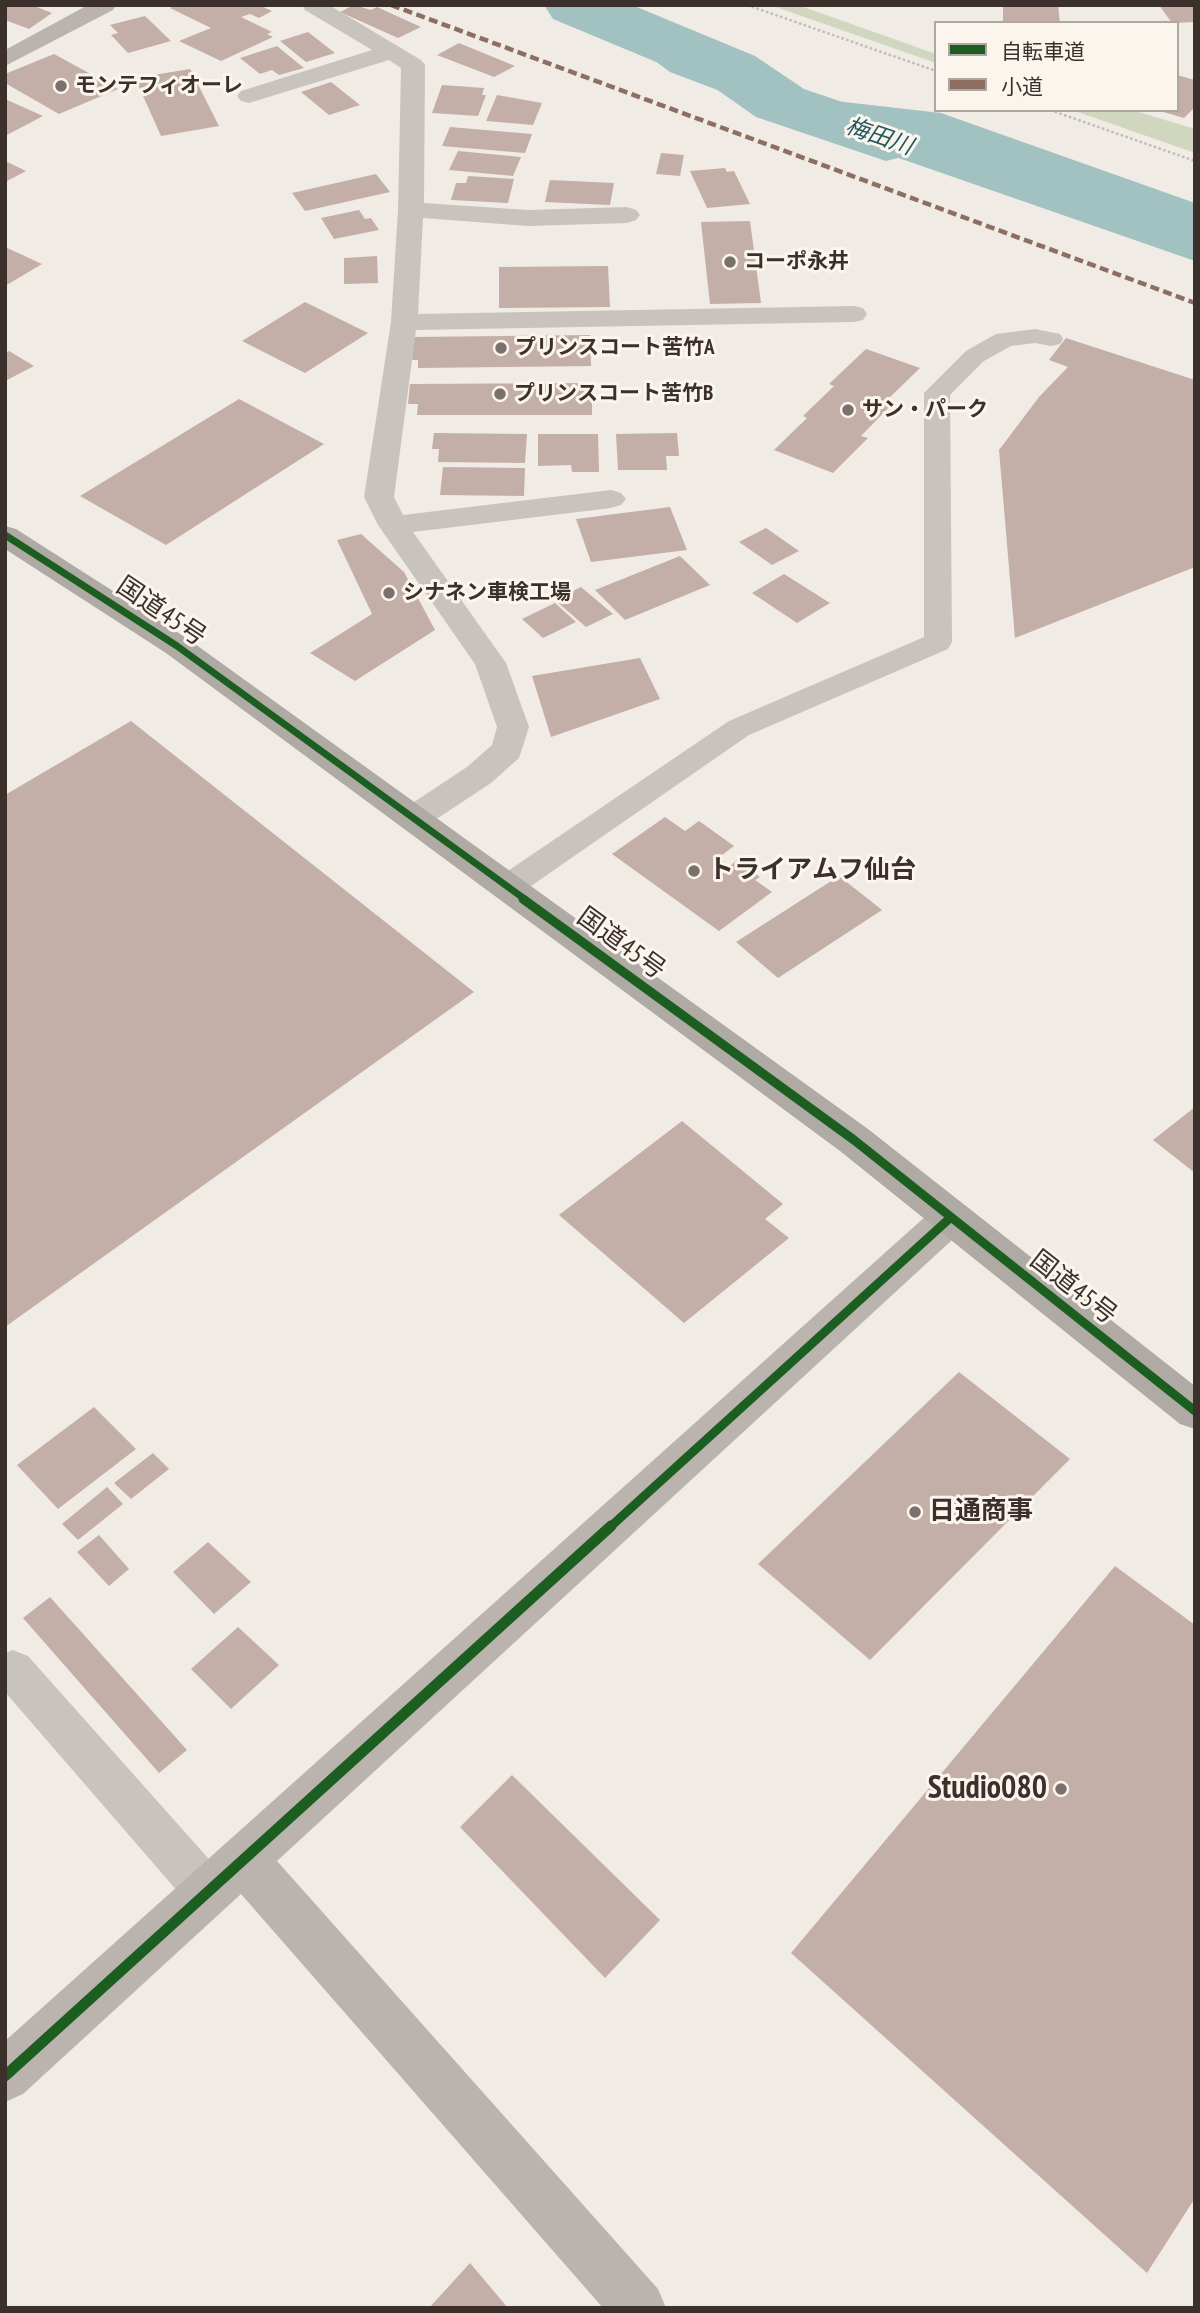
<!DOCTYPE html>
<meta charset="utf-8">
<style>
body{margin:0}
#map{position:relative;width:1200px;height:2313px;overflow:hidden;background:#f0ebe5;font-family:"PT Sans Narrow","Noto Sans JP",sans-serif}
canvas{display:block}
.frame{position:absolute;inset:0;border:7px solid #3b302b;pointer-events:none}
.legend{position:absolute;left:934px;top:21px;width:245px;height:91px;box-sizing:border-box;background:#fbf5ee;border:2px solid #aea6a0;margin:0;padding:9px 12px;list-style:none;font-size:21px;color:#3b302b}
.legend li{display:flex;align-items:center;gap:14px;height:35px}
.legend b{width:35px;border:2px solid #aea6a0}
</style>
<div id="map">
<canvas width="1200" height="2313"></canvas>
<div class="frame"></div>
<ul class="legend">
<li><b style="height:9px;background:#1b5e20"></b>自転車道</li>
<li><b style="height:9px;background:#8d6e63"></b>小道</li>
</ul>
</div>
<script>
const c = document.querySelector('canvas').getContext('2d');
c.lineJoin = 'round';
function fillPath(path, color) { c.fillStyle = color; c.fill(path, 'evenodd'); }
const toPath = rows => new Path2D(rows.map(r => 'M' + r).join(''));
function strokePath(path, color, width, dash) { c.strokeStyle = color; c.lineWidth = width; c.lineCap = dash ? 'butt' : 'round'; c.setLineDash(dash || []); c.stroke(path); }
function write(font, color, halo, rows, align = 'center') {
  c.font = font + ' "PT Sans Narrow","Noto Sans JP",sans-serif'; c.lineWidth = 6; c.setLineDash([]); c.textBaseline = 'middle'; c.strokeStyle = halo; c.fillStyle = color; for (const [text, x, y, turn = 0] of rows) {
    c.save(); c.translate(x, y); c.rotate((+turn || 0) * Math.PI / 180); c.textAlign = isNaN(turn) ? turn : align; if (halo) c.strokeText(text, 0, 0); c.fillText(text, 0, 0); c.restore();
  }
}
const green = toPath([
 [770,5,798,5,936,54,936,63],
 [1072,110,1132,110,1195,129,1195,153]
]);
const water = toPath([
 [562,5,623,5,691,64,809,98,941,113,1195,203,1195,261,867,147,670,72,612,29]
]);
const river = toPath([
 [544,5,632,5,755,56,804,89,910,125,921,140,910,155,886,161,756,117,709,84,553,19,544,5]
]);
const building = toPath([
 [5,5,32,5,52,13,29,29,5,20],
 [175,5,259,5,272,11,259,18,250,14,241,17,272,32,267,34,273,37,221,61,179,41,211,28,170,8],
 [354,5,371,10,377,7,421,27,398,38,340,12],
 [1003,5,1058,5,1060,23,1003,23],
 [1159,5,1195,5,1195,22,1172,23],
 [145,16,171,41,128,53,111,35,118,33,110,25],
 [308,32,335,53,306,62,280,41],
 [459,43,515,66,494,77,437,55],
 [277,46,304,68,279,75,272,70,260,74,240,58],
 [54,54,118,89,59,114,5,83,5,74],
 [190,69,219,126,161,136,135,78],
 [1177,75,1195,80,1195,107,1184,118,1160,111,1177,110],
 [331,82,360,105,329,115,301,92],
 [442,85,484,88,482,95,486,95,478,116,432,113],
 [497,95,542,103,533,125,486,121],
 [5,99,43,116,5,136],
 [450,127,532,134,525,153,442,146],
 [458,151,521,157,513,176,449,170],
 [661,153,684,155,680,176,656,174],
 [5,161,26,171,5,182],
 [725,168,727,172,734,171,750,204,707,208,690,171],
 [376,174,390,192,305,211,292,193],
 [468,176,514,179,508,203,451,200,456,183,466,183],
 [550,180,614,183,610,205,545,202],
 [359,210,365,219,371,218,379,230,334,239,321,218],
 [750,221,761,303,710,304,701,222],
 [5,247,42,264,5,286],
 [377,256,378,283,344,284,344,258],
 [608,266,610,307,499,308,499,267],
 [305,302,368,333,305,373,242,341],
 [590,335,591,366,418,368,418,360,412,360,413,337],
 [1066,338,1195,380,1195,567,1015,638,999,450,1039,397,1068,367,1049,360],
 [866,349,920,368,886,401,893,403,861,436,868,438,833,473,774,450,807,418,803,416,834,386,829,384],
 [9,351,34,366,5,381,5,353],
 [592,383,592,415,417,415,418,404,408,404,410,384],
 [239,399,324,444,166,545,80,496],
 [434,433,527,434,525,463,438,462,439,449,432,449],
 [677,433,679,456,666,456,667,470,618,470,616,434],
 [538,434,598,434,599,472,572,472,571,465,538,466],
 [443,467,525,468,524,496,440,495],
 [670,507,687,550,591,562,576,519],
 [766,528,799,551,772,565,739,542],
 [361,534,404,572,435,630,355,681,310,653,372,614,337,540],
 [680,556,710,585,625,620,595,590],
 [784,574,830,603,797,623,752,593],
 [581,587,613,614,586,627,555,600],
 [555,603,576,622,543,638,522,619],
 [640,658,660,699,551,737,532,676],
 [131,721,474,992,5,1327,5,795],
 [665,817,685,831,699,821,734,846,718,858,730,866,737,860,760,877,755,880,772,892,719,931,612,854],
 [839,876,882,910,778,978,736,942],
 [1195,1107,1195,1173,1153,1140],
 [682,1121,783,1204,765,1219,789,1238,684,1323,559,1215],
 [959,1372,1070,1459,870,1660,758,1564],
 [94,1407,136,1449,58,1509,17,1465],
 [153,1453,169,1469,131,1499,114,1483],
 [107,1487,123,1504,78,1540,62,1524],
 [99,1535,129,1569,109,1586,77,1552],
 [208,1542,251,1582,214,1614,173,1572],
 [1115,1566,1195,1625,1195,2198,1147,2273,791,1953],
 [50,1597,187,1750,159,1773,23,1618],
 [238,1627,279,1665,231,1709,191,1669],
 [512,1775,660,1920,605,1978,460,1827],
 [470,2263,508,2308,429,2308]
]);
const path = toPath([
 [747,5,936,71],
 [1050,110,1195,161]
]);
const lane = toPath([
 [1035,329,1060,334,1063,339,1060,344,1051,346,1035,343,1011,346,984,361,950,395,952,642,948,649,749,735,518,895,507,898,496,895,491,887,496,879,729,721,924,637,924,393,966,351,996,334,1035,329],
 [13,1650,28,1656,224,1876,230,1892,224,1908,208,1914,192,1908,5,1692,5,1653,13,1650]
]);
const street = toPath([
 [302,5,329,5,421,60,425,65,424,203,528,210,627,207,636,210,640,215,636,220,627,223,528,226,423,218,418,314,854,306,863,308,867,314,863,320,854,322,416,330,394,497,403,515,611,490,621,493,626,499,621,505,611,508,413,532,506,663,529,727,519,758,491,783,426,826,414,830,402,826,397,818,402,810,467,767,492,745,497,727,475,664,378,525,364,497,391,322,398,210,401,68,389,60,249,103,241,101,237,96,241,91,372,50,305,10,302,5]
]);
const secondary = toPath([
 [88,5,116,5,113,10,5,66,5,50,88,5],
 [950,1202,964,1207,970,1218,964,1229,277,1861,658,2289,666,2308,603,2308,241,1894,23,2094,5,2102,5,2041,936,1207,950,1202]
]);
const highway = toPath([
 [5,526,16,529,188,639,868,1129,1195,1386,1195,1429,1180,1424,840,1151,166,653,5,549,5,526]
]);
const quiet = toPath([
 [391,5,1195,303]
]);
const cyclewayFar2 = toPath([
 [5,535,177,646,526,900]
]);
const cyclewayFar1 = toPath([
 [523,899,854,1140,1195,1411],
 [609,1528,950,1218]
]);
const cycleway = toPath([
 [5,2076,611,1526]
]);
const markers = [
 [61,86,7,"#7a716c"],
 [730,262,7,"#7a716c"],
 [501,348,7,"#7a716c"],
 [500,394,7,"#7a716c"],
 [848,410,7,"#7a716c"],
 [389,593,7,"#7a716c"],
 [694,871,7,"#7a716c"],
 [915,1512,7,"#7a716c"],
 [1061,1789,7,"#7a716c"]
];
const farPoinames = [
 ["モンテフィオーレ",75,86],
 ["コーポ永井",744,262],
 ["プリンスコート苦竹A",515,348],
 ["プリンスコート苦竹B",514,394],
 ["サン・パーク",862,410],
 ["シナネン車検工場",403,593]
];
const farWaternames = [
 ["梅田川",879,137,19]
];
const streetNames = [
 ["国道45号",161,612,34],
 ["国道45号",621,944,36],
 ["国道45号",1073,1288,38]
];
const poiNames = [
 ["トライアムフ仙台",708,871],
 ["日通商事",929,1512]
];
const nearPoinames = [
 ["Studio080",1047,1789]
];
fillPath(green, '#d1d6bf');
fillPath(water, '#a1c2c1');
fillPath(river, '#a1c2c1');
fillPath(building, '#c3afa7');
strokePath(path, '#c2bbb6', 2.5, [2.5, 2.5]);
fillPath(lane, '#c9c3be');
fillPath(street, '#c9c3be');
fillPath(secondary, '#bab3ae');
fillPath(highway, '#afaaa4');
strokePath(quiet, '#8d6e63', 4.5, [9, 4.5]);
strokePath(cyclewayFar2, '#1b5e20', 7);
strokePath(cyclewayFar1, '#1b5e20', 9);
strokePath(cycleway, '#1b5e20', 11);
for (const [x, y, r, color] of markers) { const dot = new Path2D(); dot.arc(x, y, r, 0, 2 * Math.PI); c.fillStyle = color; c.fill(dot); strokePath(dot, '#fbf5ee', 2.5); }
write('bold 21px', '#3b302b', '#fbf5ee', farPoinames, 'left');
write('italic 23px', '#1f5a5e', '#fbf5ee', farWaternames);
write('26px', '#3b302b', '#fbf5ee', streetNames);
write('bold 26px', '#3b302b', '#fbf5ee', poiNames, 'left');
write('bold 32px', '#3b302b', '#fbf5ee', nearPoinames, 'right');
</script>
